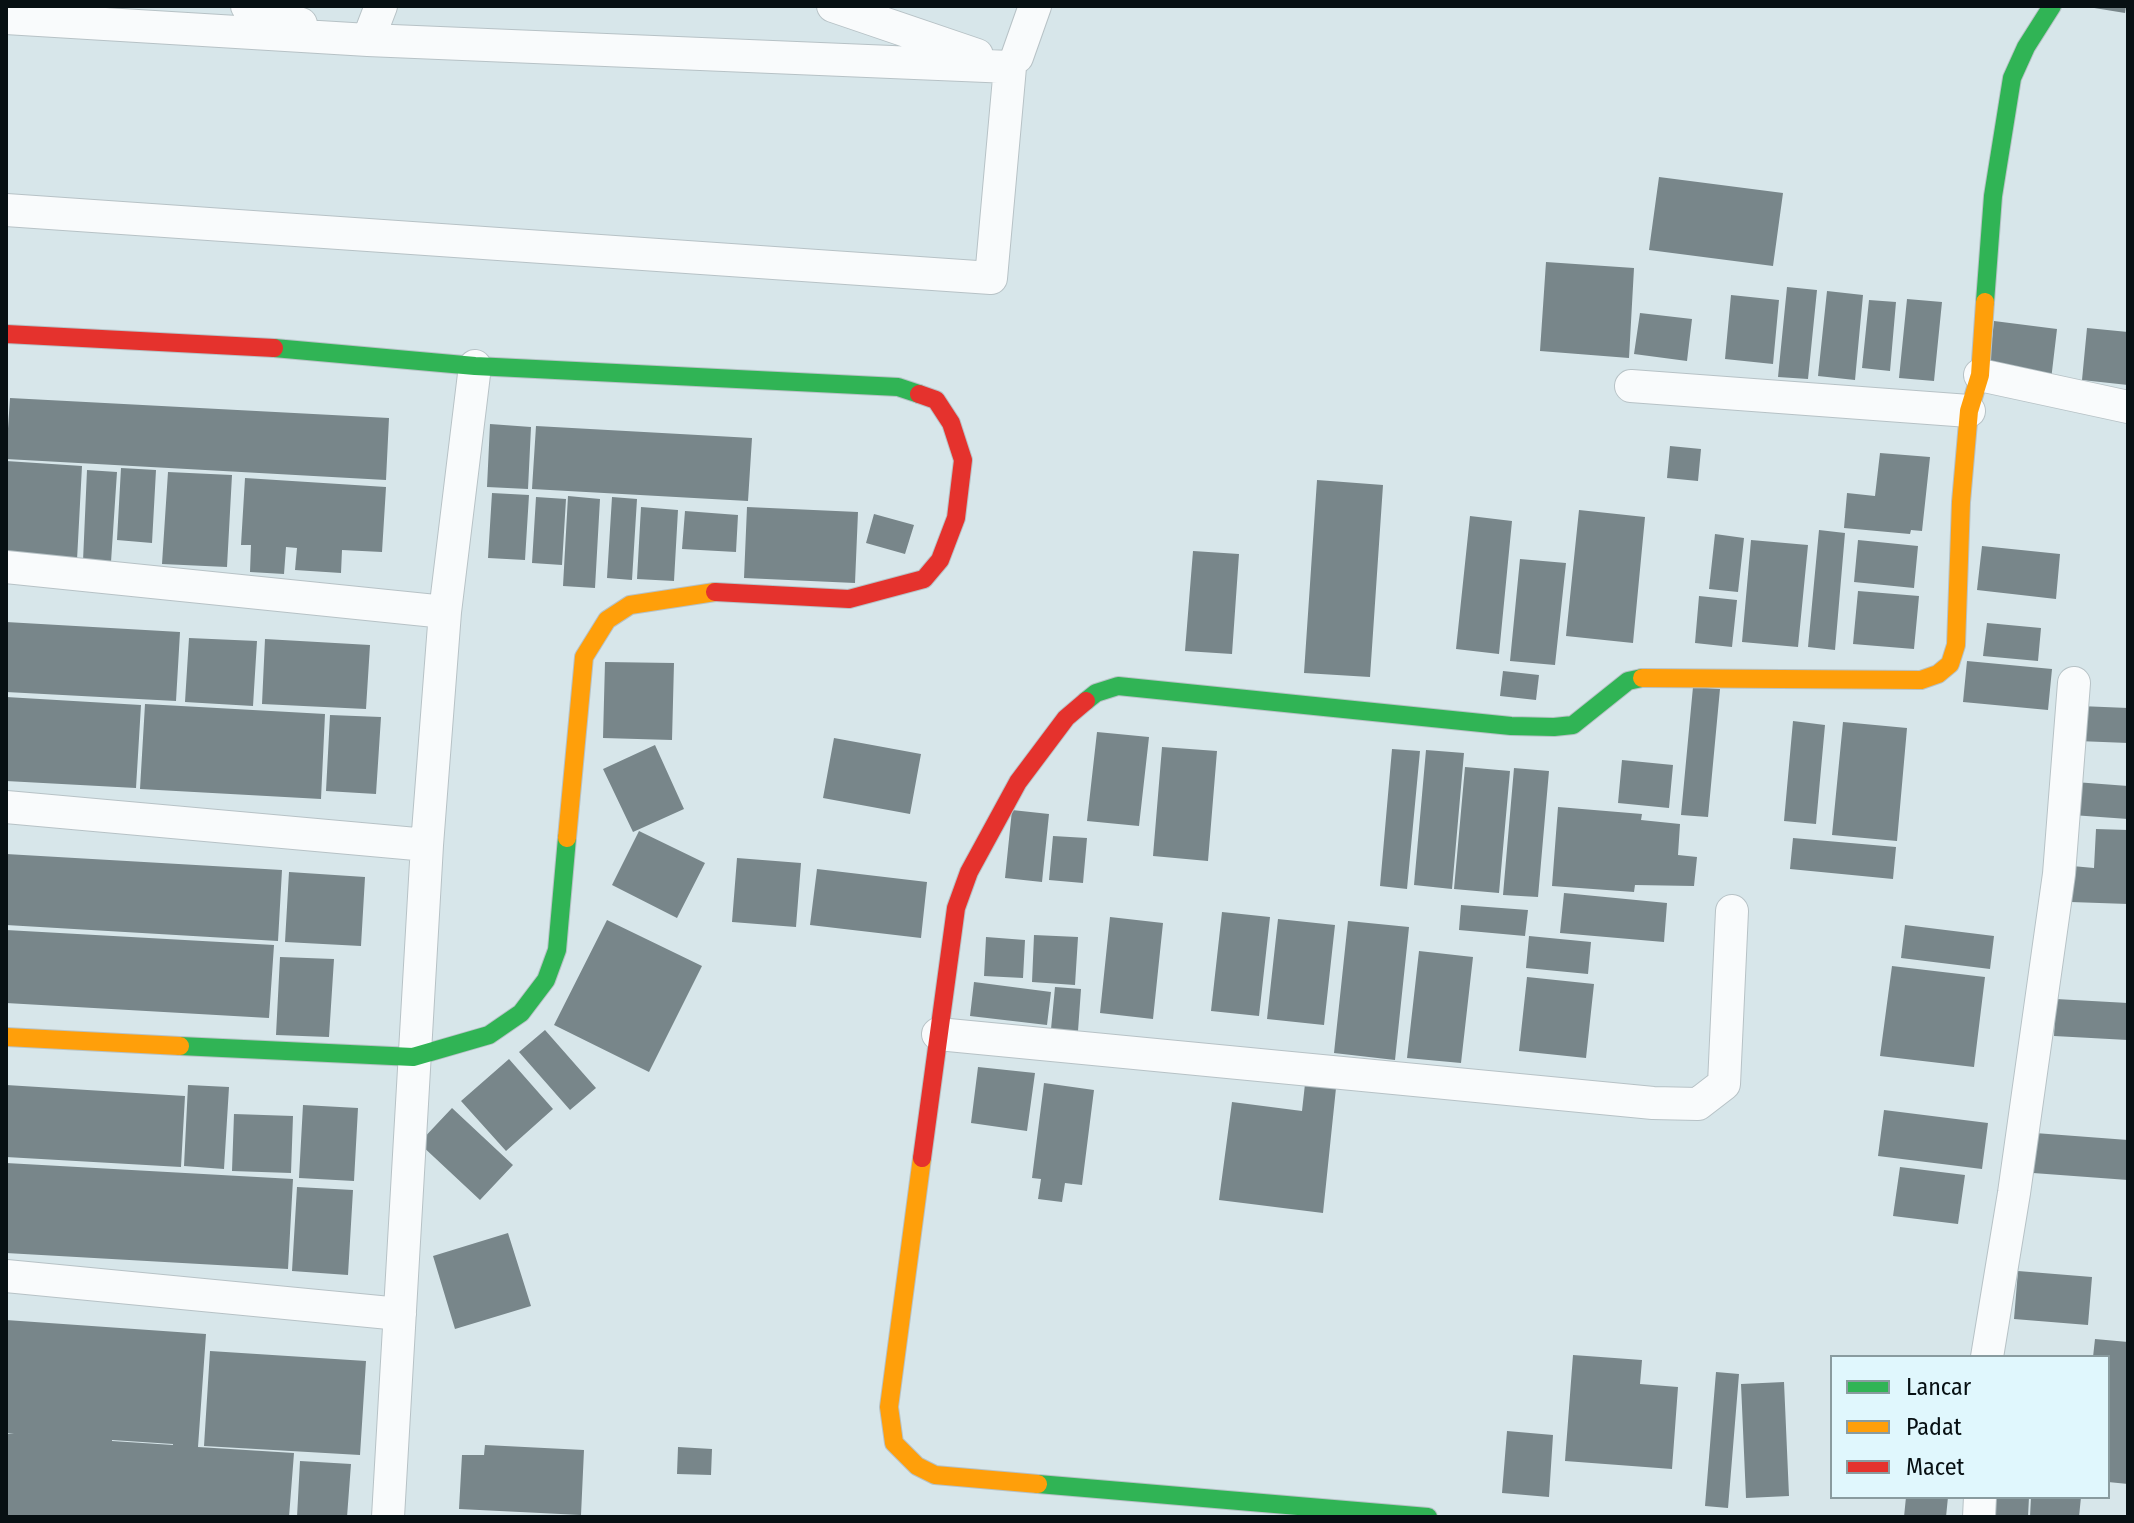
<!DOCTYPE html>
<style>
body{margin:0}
#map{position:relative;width:2134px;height:1523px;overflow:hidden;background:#d7e6ea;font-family:"Fira Sans Condensed",sans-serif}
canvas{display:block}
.frame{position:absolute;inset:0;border:8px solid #071013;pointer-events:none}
.legend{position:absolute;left:1830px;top:1355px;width:280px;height:144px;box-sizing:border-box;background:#e0f7fd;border:2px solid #899b9f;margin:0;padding:10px 14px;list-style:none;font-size:24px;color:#071013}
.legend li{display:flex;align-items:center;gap:16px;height:40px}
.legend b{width:40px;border:2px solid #899b9f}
</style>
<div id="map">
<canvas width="2134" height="1523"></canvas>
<div class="frame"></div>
<ul class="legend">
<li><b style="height:10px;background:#30b455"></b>Lancar</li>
<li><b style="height:10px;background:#ff9f0a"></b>Padat</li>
<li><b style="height:10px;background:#e5322d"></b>Macet</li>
</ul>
</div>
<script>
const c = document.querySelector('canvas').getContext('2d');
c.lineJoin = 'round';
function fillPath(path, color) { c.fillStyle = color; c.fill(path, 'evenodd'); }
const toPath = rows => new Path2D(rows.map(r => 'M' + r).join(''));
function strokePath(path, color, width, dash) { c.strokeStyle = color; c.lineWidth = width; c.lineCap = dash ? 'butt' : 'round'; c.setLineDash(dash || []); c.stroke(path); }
const building = toPath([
 [2082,6,2126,6,2125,13],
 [1659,177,1783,193,1773,266,1649,250],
 [1546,262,1634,268,1629,358,1540,351],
 [1787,287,1817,290,1808,379,1778,377],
 [1827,291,1863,295,1855,380,1818,376],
 [1731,295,1779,300,1773,364,1725,359],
 [1907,299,1942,302,1934,381,1899,378],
 [1869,300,1896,302,1890,371,1862,368],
 [1640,313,1692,319,1687,361,1634,354],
 [1994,321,2057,329,2051,380,1988,373],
 [2087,328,2128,332,2128,385,2082,380],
 [10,398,389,418,386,480,6,459],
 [490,424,531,427,528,489,487,487],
 [536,426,752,438,748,501,532,489],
 [1670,446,1701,449,1698,481,1667,478],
 [1880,453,1930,457,1922,531,1911,530,1910,534,1844,528,1847,493,1875,496],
 [6,461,82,466,77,560,6,556],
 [121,468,156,470,152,543,117,540],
 [87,470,117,472,111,562,83,561],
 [168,472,232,475,227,567,162,564],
 [245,478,386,487,382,552,342,550,341,573,295,570,297,548,286,547,284,574,250,572,251,545,241,545],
 [1317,480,1383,485,1370,677,1304,673],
 [492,493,529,495,525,560,488,558],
 [568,496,600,499,595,588,563,586],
 [536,497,566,499,562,565,532,563],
 [612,497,637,499,632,580,607,578],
 [641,507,678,510,674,581,637,579],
 [747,507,858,512,855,583,744,578],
 [1579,510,1645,517,1633,643,1566,636],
 [685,511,738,515,736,552,682,549],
 [874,514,914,525,905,554,866,543],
 [1470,516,1512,521,1499,654,1456,649],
 [1819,530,1845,533,1835,650,1808,647],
 [1715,534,1744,538,1738,592,1709,589],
 [1751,540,1808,545,1798,647,1742,642],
 [1858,540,1918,546,1914,588,1854,582],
 [1982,546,2060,554,2056,599,1977,590],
 [1193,551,1239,554,1232,654,1185,651],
 [1520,559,1566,563,1555,665,1510,661],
 [1858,591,1919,596,1914,649,1853,644],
 [1699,596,1737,600,1732,647,1695,643],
 [6,622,180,632,176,701,6,692],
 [1987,623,2041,628,2038,661,1983,656],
 [189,638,257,641,253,706,185,702],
 [265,639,370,645,366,709,262,704],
 [1967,661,2052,669,2048,710,1963,702],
 [605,662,674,663,672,740,603,738],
 [1503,671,1539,675,1536,700,1500,696],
 [1693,687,1720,689,1708,817,1681,815],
 [6,697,141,705,136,788,6,781],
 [145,704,325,714,321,799,140,789],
 [2080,706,2128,708,2128,743,2078,741],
 [330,715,381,717,376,794,326,791],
 [1793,721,1825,725,1816,824,1784,821],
 [1843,722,1907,728,1897,841,1832,835],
 [1097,732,1149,737,1139,826,1087,821],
 [834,738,921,754,910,814,823,798],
 [655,745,684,809,633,832,603,769],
 [1162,747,1217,751,1208,861,1153,856],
 [1392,749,1420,751,1407,889,1380,886],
 [1426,750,1464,753,1452,889,1414,885],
 [1622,760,1673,765,1669,808,1618,803],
 [1465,767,1510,771,1499,893,1454,889],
 [1514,768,1549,771,1538,897,1503,895],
 [2075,782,2128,786,2128,819,2072,815],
 [1558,807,1642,814,1641,820,1680,824,1678,855,1697,857,1694,886,1635,885,1634,892,1552,886],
 [1012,810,1049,814,1042,882,1005,878],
 [2096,829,2128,830,2128,904,2071,902,2072,866,2094,868],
 [639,831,705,863,677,918,612,885],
 [1053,836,1087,838,1083,883,1049,880],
 [1793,838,1896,847,1893,879,1790,869],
 [6,854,282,870,278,941,6,925],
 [737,858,801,863,796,927,732,922],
 [817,869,927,882,921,938,810,925],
 [289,872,365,877,361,946,285,942],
 [1564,893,1667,903,1664,942,1560,933],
 [1461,905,1528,910,1525,936,1459,930],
 [1222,912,1270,917,1259,1016,1211,1011],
 [1110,917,1163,923,1153,1019,1100,1013],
 [1278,919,1335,925,1324,1025,1267,1019],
 [607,920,702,966,649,1072,554,1025],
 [1348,921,1409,927,1395,1060,1334,1053],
 [1905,925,1994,936,1990,969,1901,958],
 [6,930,274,945,269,1018,6,1003],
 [1034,935,1078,937,1075,985,1032,982],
 [1529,936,1591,942,1588,974,1526,968],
 [986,937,1025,940,1023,978,984,976],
 [1419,951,1473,957,1461,1063,1407,1058],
 [280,957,334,959,329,1037,276,1035],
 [1892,966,1985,977,1974,1067,1880,1056],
 [1527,977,1594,984,1586,1058,1519,1051],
 [974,982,1051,992,1047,1025,970,1016],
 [1055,987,1081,989,1078,1031,1051,1029],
 [2056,999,2128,1003,2128,1040,2054,1036],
 [545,1030,596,1088,570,1110,519,1052],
 [509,1059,553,1109,506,1151,461,1101],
 [978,1067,1035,1073,1027,1131,971,1123],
 [1044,1083,1094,1090,1082,1185,1065,1183,1062,1202,1038,1199,1041,1179,1032,1178],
 [1305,1084,1336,1088,1323,1213,1219,1200,1232,1102,1302,1111],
 [6,1085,185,1096,181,1167,6,1157],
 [188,1085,229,1087,224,1169,184,1166],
 [303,1105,358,1108,354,1181,299,1178],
 [452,1108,513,1165,480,1200,419,1143],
 [1884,1110,1988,1123,1982,1169,1878,1156],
 [234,1114,293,1116,291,1173,232,1171],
 [2035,1133,2128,1140,2128,1180,2033,1173],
 [6,1163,293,1179,288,1269,6,1253],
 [1900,1167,1965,1175,1958,1224,1893,1216],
 [297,1187,353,1190,348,1275,292,1271],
 [508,1233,531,1306,455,1329,433,1256],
 [2018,1271,2092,1277,2088,1325,2014,1319],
 [6,1320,206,1334,198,1447,294,1453,289,1517,6,1517,6,1434,14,1433,6,1433],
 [112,1440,173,1444,173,1445,112,1441],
 [2095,1339,2128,1342,2128,1484,2108,1482,2108,1357,2093,1357],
 [210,1351,366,1361,360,1455,204,1446],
 [1573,1355,1642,1360,1640,1384,1678,1387,1672,1469,1565,1461],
 [1716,1372,1739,1374,1728,1508,1705,1506],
 [1784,1382,1789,1496,1746,1498,1741,1384],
 [1507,1431,1553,1435,1549,1497,1502,1493],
 [485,1445,584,1450,581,1515,459,1509,462,1455,484,1455],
 [678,1447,712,1449,711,1475,677,1474],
 [300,1461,351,1464,347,1517,297,1517],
 [1906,1497,1948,1497,1946,1517,1904,1517],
 [1981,1497,2029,1497,2028,1517,1988,1517],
 [2031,1497,2081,1497,2079,1517,2030,1517]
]);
const street = toPath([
 [247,6,301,24],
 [833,6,977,55],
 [6,18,368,40,1010,67],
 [368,40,381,6],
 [1017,57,1035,6],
 [6,210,991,278,1010,67],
 [1980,375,2128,407],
 [1631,386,1969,411],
 [6,567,445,612],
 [6,807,427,845],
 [938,1034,1653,1103,1698,1104,1724,1084,1732,911],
 [6,1276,400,1314],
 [1987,1357,2014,1193,2059,874,2074,683],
 [388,1517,427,845,445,612,475,366],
 [1979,1517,1980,1497]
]);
const fast = toPath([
 [1985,302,1993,196,2012,78,2026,47,2052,6],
 [274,348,475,366,898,387,919,394],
 [1086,701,1096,693,1118,686,1511,726,1554,727,1573,725,1628,681,1642,678],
 [180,1046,413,1057,489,1035,521,1013,546,980,557,950,567,838],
 [1038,1484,1428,1517]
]);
const slow = toPath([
 [1642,678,1921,680,1938,674,1950,664,1956,645,1961,502,1969,411,1980,375,1985,302],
 [567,838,584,657,607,620,630,605,715,592],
 [6,1037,180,1046],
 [922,1158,889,1407,894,1443,917,1466,935,1475,1038,1484]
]);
const jam = toPath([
 [6,334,274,348],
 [715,592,849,599,924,579,940,560,956,518,963,460,951,423,936,400,919,394],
 [922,1158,956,908,969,872,1018,782,1066,718,1086,701]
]);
fillPath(building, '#78868a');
strokePath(street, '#b7c2c6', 34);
strokePath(fast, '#b7c2c6', 20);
strokePath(slow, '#b7c2c6', 20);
strokePath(jam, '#b7c2c6', 20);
strokePath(street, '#f9fbfc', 32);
strokePath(fast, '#30b455', 18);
strokePath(slow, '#ff9f0a', 18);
strokePath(jam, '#e5322d', 18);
</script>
